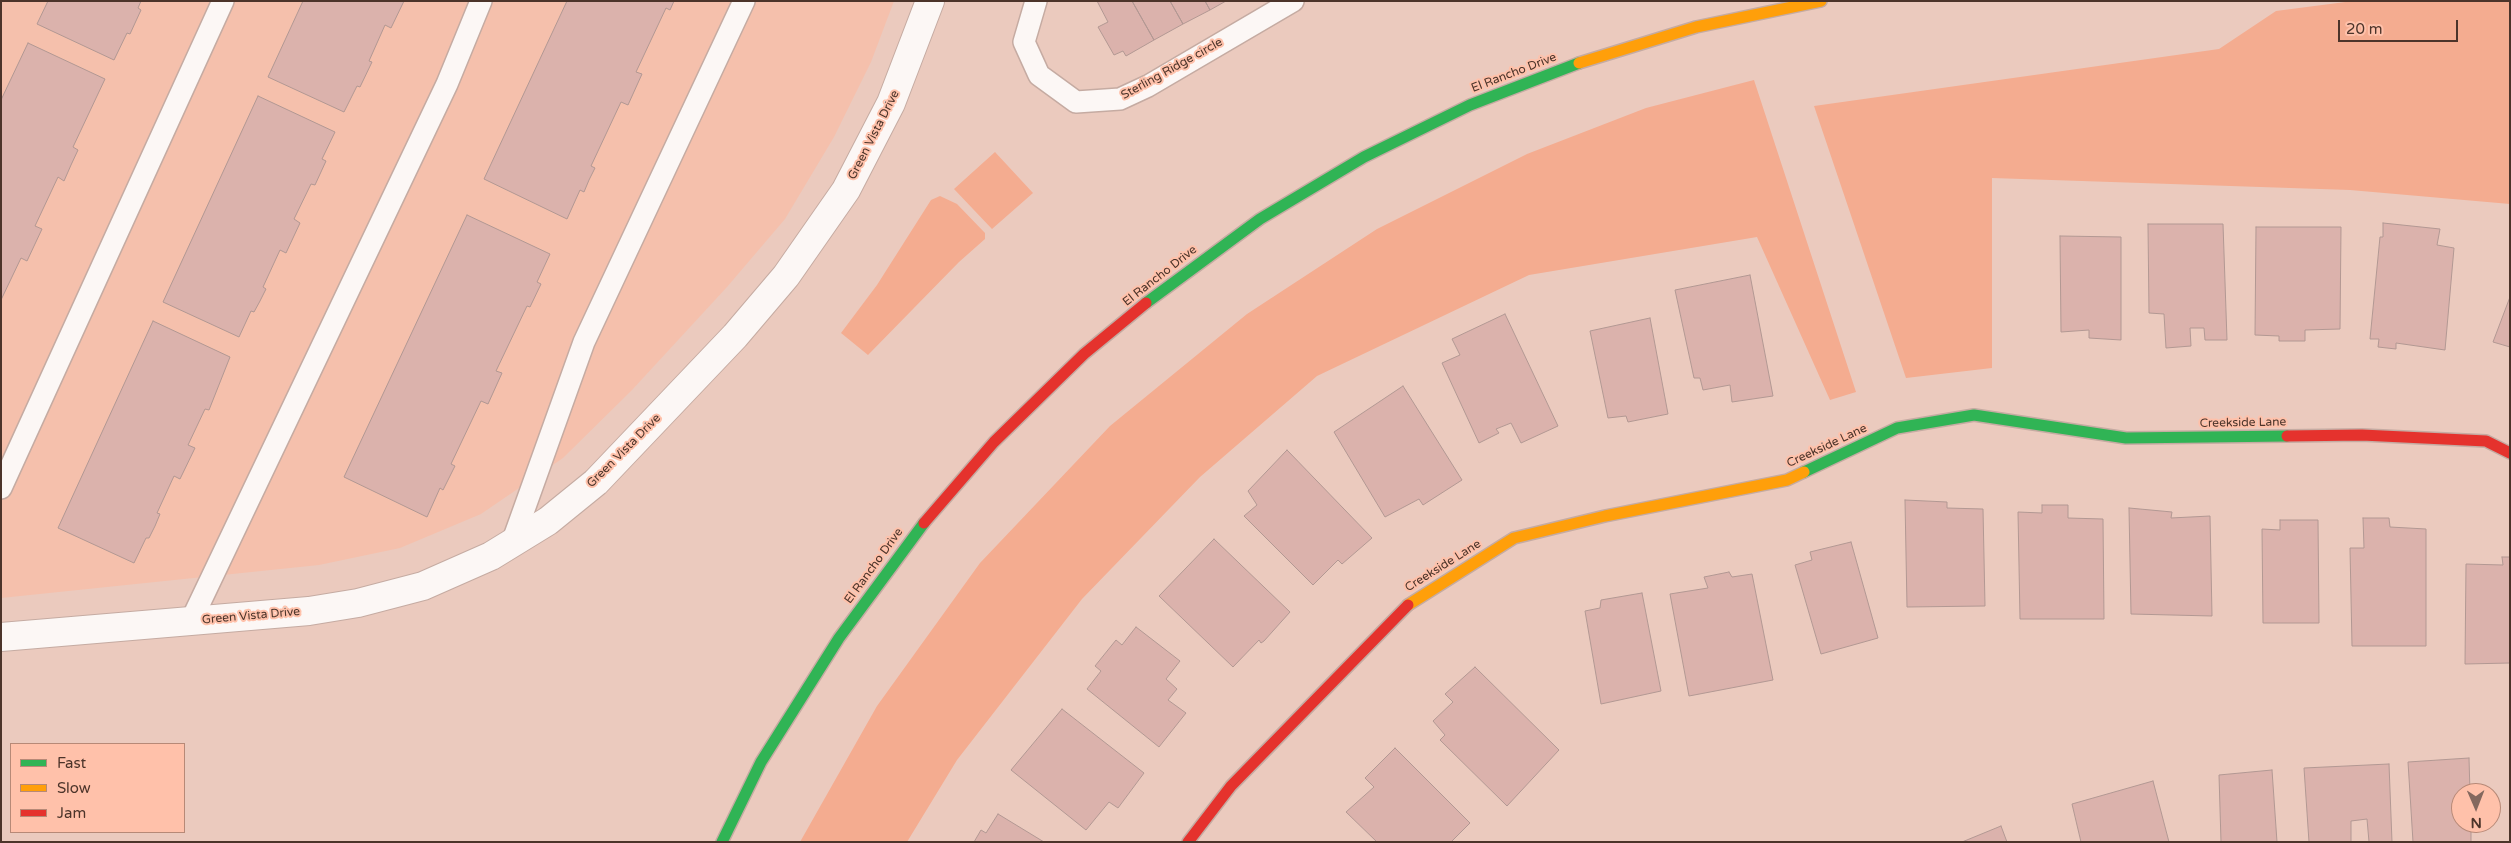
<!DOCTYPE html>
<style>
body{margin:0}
#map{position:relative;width:2511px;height:843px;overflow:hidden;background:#ebcabe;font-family:"Varela Round",sans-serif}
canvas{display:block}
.frame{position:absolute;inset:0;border:2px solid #4c342a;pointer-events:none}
.legend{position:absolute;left:10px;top:743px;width:175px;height:90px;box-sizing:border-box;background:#ffc1aa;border:1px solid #b78977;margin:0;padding:6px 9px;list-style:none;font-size:15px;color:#4c342a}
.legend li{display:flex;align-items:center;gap:10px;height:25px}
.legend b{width:25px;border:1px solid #b78977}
.north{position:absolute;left:2451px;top:783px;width:50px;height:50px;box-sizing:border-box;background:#ffc1aa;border:1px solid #b78977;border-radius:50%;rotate:179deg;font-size:14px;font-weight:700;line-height:20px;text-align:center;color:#4c342a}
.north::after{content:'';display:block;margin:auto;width:18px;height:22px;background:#84685e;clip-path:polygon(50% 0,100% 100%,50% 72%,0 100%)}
.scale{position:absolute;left:2338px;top:20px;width:120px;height:22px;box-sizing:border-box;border:2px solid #4c342a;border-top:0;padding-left:6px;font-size:15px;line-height:18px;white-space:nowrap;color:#4c342a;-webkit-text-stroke:4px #ffc1aa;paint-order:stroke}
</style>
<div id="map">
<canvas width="2511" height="843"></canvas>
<div class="frame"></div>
<ul class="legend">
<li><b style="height:6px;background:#30b455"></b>Fast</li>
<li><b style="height:6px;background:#ff9f0a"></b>Slow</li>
<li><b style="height:6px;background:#e5322d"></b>Jam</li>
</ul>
<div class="north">N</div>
<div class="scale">20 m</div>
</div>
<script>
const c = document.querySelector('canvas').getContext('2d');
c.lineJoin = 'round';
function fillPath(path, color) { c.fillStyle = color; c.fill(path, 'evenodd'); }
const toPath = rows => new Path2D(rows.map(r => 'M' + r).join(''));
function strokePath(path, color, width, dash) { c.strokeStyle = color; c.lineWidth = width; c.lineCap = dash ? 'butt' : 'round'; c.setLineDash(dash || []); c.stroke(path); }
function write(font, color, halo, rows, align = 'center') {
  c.font = font + ' "Varela Round",sans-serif'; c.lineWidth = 4; c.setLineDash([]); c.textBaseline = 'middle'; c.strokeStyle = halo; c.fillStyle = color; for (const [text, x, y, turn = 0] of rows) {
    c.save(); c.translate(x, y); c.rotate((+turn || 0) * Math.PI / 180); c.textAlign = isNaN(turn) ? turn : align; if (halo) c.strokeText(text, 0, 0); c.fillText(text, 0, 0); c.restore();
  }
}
const built = toPath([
 [1,1,894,1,871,62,834,137,785,219,727,287,632,390,563,458,481,514,400,548,319,565,1,598]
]);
const green = toPath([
 [2353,1,2510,1,2510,204,2350,190,1992,178,1992,368,1906,378,1814,106,2219,49,2276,11],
 [1754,80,1856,392,1830,400,1757,237,1529,275,1317,376,1200,477,1082,599,957,760,907,842,800,842,877,706,980,563,1110,426,1247,314,1377,229,1527,154,1646,108],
 [995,152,1033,193,992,229,954,189],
 [940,196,957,204,985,233,985,239,959,262,868,355,841,333,877,285,931,200]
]);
const building = toPath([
 [48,1,141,1,138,8,141,10,130,34,127,33,114,60,37,24,48,1],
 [303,1,404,1,391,28,385,25,369,61,372,62,360,87,357,86,344,112,268,77,303,1],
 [567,1,674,1,670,10,666,8,636,72,642,74,628,105,621,102,591,166,595,168,589,180,584,192,580,190,567,219,484,179,567,1],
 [1097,1,1132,1,1154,40,1126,56,1123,51,1114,55,1098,27,1108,22,1097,1],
 [1132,1,1170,1,1183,24,1154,40,1132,1],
 [1170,1,1205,1,1210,10,1183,24,1170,1],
 [1205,1,1226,1,1210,10,1205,1],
 [28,43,105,79,73,147,78,150,71,165,64,181,58,177,35,226,42,229,27,261,21,258,1,300,1,100,28,43],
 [258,96,335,132,322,159,326,161,315,185,311,184,294,219,300,223,286,253,280,250,263,287,266,289,260,301,254,312,251,311,239,337,163,302,258,96],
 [467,215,550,254,537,282,541,284,530,307,527,306,496,371,502,373,488,404,481,401,451,464,455,466,443,490,440,488,427,517,344,477,467,215],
 [2383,223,2440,229,2437,245,2454,248,2445,350,2396,343,2396,349,2378,347,2379,339,2370,339,2380,237,2383,237,2383,223],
 [2148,224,2223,224,2227,340,2205,340,2204,328,2190,328,2191,346,2166,348,2164,314,2149,313,2148,224],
 [2256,227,2341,227,2340,329,2305,330,2305,341,2279,341,2279,336,2255,335,2256,227],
 [2060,236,2121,237,2121,340,2089,338,2089,330,2061,332,2060,236],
 [1750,275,1773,396,1732,402,1730,385,1703,390,1700,378,1694,378,1675,290,1750,275],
 [2510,297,2510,347,2493,342,2510,297],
 [1505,314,1558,426,1521,443,1511,423,1496,429,1499,433,1479,443,1442,363,1460,355,1452,339,1505,314],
 [1650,318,1668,414,1628,422,1626,416,1608,418,1590,331,1650,318],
 [153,321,230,357,209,410,205,409,188,445,195,448,180,479,174,476,157,513,160,514,155,526,149,538,146,538,134,563,58,528,153,321],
 [1403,386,1462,480,1423,505,1419,499,1385,517,1334,432,1403,386],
 [1287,450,1372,538,1342,564,1338,560,1313,585,1244,516,1257,505,1248,491,1287,450],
 [1905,500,1947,502,1947,508,1983,509,1985,606,1907,607,1905,500],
 [2042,505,2068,505,2068,518,2103,519,2104,619,2020,619,2018,512,2042,513,2042,505],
 [2129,508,2172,512,2171,518,2210,516,2212,616,2131,614,2129,508],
 [2363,518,2389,518,2390,527,2426,529,2426,646,2352,646,2350,548,2364,548,2363,518],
 [2280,520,2318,520,2319,623,2263,623,2262,529,2280,530,2280,520],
 [1214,539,1290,612,1264,641,1261,643,1259,640,1233,667,1159,596,1214,539],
 [1851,542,1878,638,1821,654,1795,565,1812,560,1810,552,1851,542],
 [2502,557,2510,557,2510,663,2465,664,2466,564,2503,565,2502,557],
 [1729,572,1732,577,1752,574,1773,680,1689,696,1670,594,1708,588,1704,577,1729,572],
 [1642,593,1661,691,1601,704,1585,611,1600,608,1601,600,1642,593],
 [1136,627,1180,661,1166,679,1177,689,1168,700,1186,713,1159,747,1087,689,1101,671,1095,666,1116,640,1122,645,1136,627],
 [1475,667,1559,750,1507,806,1440,740,1445,735,1433,721,1453,702,1445,694,1475,667],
 [1062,709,1144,773,1118,808,1109,802,1086,830,1011,770,1062,709],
 [1395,748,1470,823,1451,842,1377,842,1346,812,1374,787,1365,778,1395,748],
 [2469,758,2470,793,2461,793,2461,823,2471,823,2471,842,2413,842,2408,762,2469,758],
 [2389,764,2392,842,2369,842,2367,819,2351,821,2351,842,2309,842,2304,768,2389,764],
 [2272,770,2277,842,2221,842,2219,775,2272,770],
 [2153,781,2169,842,2081,842,2072,804,2153,781],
 [998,814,1044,842,974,842,981,830,986,833,998,814],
 [2001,826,2007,842,1962,842,2001,826]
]);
const lane = toPath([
 [1036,1,1024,42,1039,75,1076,102,1120,99,1148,86,1293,1],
 [1,488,223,1],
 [512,543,584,342,744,1],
 [191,621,447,84,481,1]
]);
const street = toPath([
 [1,637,309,611,358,603,423,586,491,556,548,521,596,482,735,336,786,276,846,190,891,103,930,1]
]);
const fast = toPath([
 [1146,303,1260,219,1364,157,1470,105,1579,63],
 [1804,472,1897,428,1974,415,2126,438,2287,436],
 [722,842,761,762,839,638,924,523]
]);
const slow = toPath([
 [1579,63,1696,27,1821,1],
 [1408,605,1514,538,1605,516,1787,480,1804,472]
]);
const jam = toPath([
 [2287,436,2362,435,2486,441,2510,453],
 [924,523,994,442,1084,354,1146,303],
 [1188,842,1231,786,1408,605]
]);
const streetNames = [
 ["Sterling Ridge circle",1172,69,-29],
 ["El Rancho Drive",1514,73,-21],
 ["Green Vista Drive",874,135,-63],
 ["El Rancho Drive",1160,276,-38],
 ["Creekside Lane",2243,423,-1],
 ["Creekside Lane",1827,446,-25],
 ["Green Vista Drive",624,451,-45],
 ["El Rancho Drive",874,566,-54],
 ["Creekside Lane",1443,566,-32],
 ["Green Vista Drive",251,616,-5]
];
fillPath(built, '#f5c0ac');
fillPath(green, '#f4ac90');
fillPath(building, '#dbb2ac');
strokePath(building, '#b29893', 1);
strokePath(lane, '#c5aba2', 24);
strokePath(street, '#c5aba2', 30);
strokePath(fast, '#c5aba2', 14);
strokePath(slow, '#c5aba2', 14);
strokePath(jam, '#c5aba2', 14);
strokePath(lane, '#fcf7f5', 21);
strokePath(street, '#fcf7f5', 28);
strokePath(fast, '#30b455', 11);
strokePath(slow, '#ff9f0a', 11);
strokePath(jam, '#e5322d', 11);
write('12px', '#4c342a', '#ffc1aa', streetNames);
</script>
